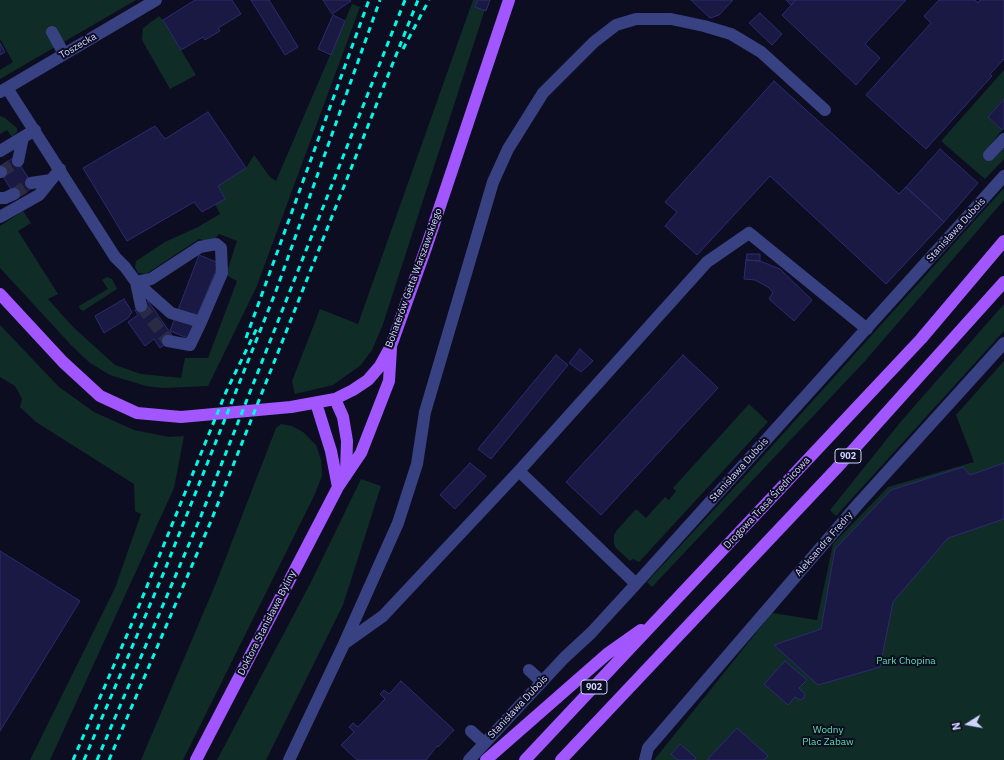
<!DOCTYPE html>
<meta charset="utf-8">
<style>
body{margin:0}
#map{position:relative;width:1004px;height:760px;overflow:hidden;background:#0d0d22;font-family:"IBM Plex Sans",sans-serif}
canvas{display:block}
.north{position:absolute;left:948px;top:704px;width:40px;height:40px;-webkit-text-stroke:3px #0d0d22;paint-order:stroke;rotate:259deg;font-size:11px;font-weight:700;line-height:16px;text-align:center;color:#cfd2ff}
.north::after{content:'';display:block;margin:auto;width:14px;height:18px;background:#cfd2ff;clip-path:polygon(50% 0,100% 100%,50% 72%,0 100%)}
</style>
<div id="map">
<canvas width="1004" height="760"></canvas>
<div class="north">N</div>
</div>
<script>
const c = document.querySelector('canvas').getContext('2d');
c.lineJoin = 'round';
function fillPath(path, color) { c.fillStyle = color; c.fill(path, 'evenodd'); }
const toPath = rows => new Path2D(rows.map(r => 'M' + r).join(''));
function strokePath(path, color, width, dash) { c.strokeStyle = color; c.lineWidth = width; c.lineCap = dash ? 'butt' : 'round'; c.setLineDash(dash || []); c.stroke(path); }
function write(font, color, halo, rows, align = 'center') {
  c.font = font + ' "IBM Plex Sans",sans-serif'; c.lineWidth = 4; c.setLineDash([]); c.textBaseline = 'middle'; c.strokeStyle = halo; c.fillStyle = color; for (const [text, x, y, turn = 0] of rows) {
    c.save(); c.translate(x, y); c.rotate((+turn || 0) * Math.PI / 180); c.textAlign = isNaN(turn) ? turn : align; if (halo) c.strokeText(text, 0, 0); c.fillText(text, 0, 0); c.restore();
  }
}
const green = toPath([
 [0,0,136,0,0,79,0,70,13,62,0,39],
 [473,0,488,0,382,327,372,350,361,365,333,385,295,394,292,381,320,309,358,324],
 [352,4,360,7,256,288,208,386,163,388,146,386,110,375,90,363,72,346,0,268,0,226,23,211,31,223,18,231,58,294,48,299,73,327,115,365,141,374,181,378,185,358,208,358,237,281,226,275,237,241,219,234,211,242,199,239,146,274,138,273,135,267,136,261,165,242,198,227,220,214,215,204,225,199,218,186,246,168,254,155,270,177,276,181],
 [159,16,163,20,196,75,170,89,142,40,143,28],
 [1004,70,1004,99,988,117,1002,130,985,152,993,159,1004,148,1004,159,985,179,941,141],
 [0,116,5,118,17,128,17,132,12,137,7,130,0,134],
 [1004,188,1004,200,865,361,652,587,647,582,756,464],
 [107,277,112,279,117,289,83,311,80,309,79,306,108,289,102,280],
 [1004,304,1004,331,836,516,830,510,903,419],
 [0,325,59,387,94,412,134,430,169,437,184,436,174,488,50,760,30,760,115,588,141,514,135,511,134,484,36,422,20,407,22,399,19,393,15,386,0,377],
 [1004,361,1004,760,654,760,772,613,817,620,833,544,888,487,974,462,956,415],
 [749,404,768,422,639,562,633,559,630,561,616,548,614,544,614,535,617,530,636,509,646,518,665,497,669,500,676,491,673,488],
 [281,424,292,426,303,432,316,445,321,460,322,476,314,496,183,760,141,760,216,583,276,428],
 [361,479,381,486,343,605,266,760,217,760,311,582]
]);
const building = toPath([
 [232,0,241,14,218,28,220,31,205,40,203,37,181,50,163,20,195,0,232,0],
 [251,0,269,0,298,47,285,55,251,0],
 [323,0,350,0,351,1,332,14,323,0],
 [478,0,490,0,486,11,475,7,478,0],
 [691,0,733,0,719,15,710,18,691,0],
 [786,0,796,0,791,5,786,0],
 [796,0,906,0,865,44,880,58,856,85,782,15,796,0],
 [939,0,975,0,978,3,980,0,1004,0,1004,59,990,74,992,76,926,149,866,95,931,23,924,16,939,0],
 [760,13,782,34,772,45,749,23,760,13],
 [333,15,345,21,331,55,318,49,333,15],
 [0,43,5,52,0,55,0,43],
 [774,81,899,194,906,187,944,222,886,284,770,176,697,255,665,226,677,212,665,202,774,81],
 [1004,99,1004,128,1002,130,988,117,1004,99],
 [208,112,246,168,218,186,225,199,202,212,194,202,127,241,83,168,155,126,165,139,208,112],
 [940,149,978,183,944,222,906,187,940,149],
 [15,157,34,187,16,198,0,171,0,166,15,157],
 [747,254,760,254,760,261,746,260,747,254],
 [199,255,219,263,188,338,170,331,199,255],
 [746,260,760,261,780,269,812,300,794,321,769,299,773,292,768,287,755,280,744,279,746,260],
 [124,299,132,312,128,318,104,333,95,316,124,299],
 [148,301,174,338,160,348,154,339,145,346,128,322,138,315,135,310,148,301],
 [580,349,593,361,581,372,569,363,580,349],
 [556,355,568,365,491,459,478,449,556,355],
 [683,355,718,388,601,515,566,482,683,355],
 [470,463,486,476,455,509,440,495,470,463],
 [1004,463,1004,519,948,538,893,602,880,667,818,685,774,645,821,629,835,549,891,490,963,467,970,475,1004,463],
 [0,551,80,601,0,731,0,551],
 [785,661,807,680,799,688,805,694,804,698,800,700,795,697,788,705,764,684,785,661],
 [401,681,454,730,438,747,437,746,426,760,357,760,341,745,354,732,349,727,353,723,358,727,385,699,380,694,384,690,389,694,401,681],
 [737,728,768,756,764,760,707,760,737,728],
 [680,744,696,758,694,760,678,760,671,754,680,744]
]);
const minorTunnel = toPath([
 [1,172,18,161],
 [14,194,31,183],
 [141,306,168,341]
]);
const minor = toPath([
 [52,32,64,54],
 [7,88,115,257,125,267,136,282,171,313,201,322,222,273,221,248,216,244,200,247,151,279,136,282,141,306],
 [0,92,156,0],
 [0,151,35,130],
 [989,155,1004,139],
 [18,161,23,137],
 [0,172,1,172],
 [31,183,51,180],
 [0,198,5,198,14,194],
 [0,217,39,195,60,169],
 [168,341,190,345,201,322],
 [519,471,636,584],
 [345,643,383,616,519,471,707,262,749,233,867,329],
 [529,670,542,682],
 [471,731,484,743],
 [289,760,344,644,398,523,417,464,425,412,493,182,508,149,543,93,594,42,616,25,636,19,671,19,704,26,731,34,761,52,825,110],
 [469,760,564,658,591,633,636,584,1004,176],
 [645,760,648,748,859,503,1004,343]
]);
const major = toPath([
 [0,294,63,362,100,396,137,413,181,417,291,407,335,399,353,390,368,380,380,366,391,346,426,248,509,0],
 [335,399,343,417,347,441,346,474],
 [316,403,331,451,338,487],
 [196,760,338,487,361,453,389,381,391,349],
 [486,760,607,654,641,630],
 [525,760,921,339,1004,241],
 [561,760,836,469,1004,282]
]);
const rail = toPath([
 [403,49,429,0],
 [246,338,369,0],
 [73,760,130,628,226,392,258,326],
 [84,760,164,572,276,291,380,0],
 [97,760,201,516,405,0],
 [109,760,211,521,418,0]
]);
const shields = [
 [848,456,26],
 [594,687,26]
];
const shieldNames = [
 ["902",848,456],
 ["902",594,687]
];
const streetNames = [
 ["Toszecka",78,46,-30],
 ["Stanisława Dubois",956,230,-48],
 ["Bohaterów Getta Warszawskiego",414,278,-70],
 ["Stanisława Dubois",739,470,-48],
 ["Drogowa Trasa Średnicowa",767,503,-47],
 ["Aleksandra Fredry",824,544,-49],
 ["Doktora Stanisława Byliny",267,623,-63],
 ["Stanisława Dubois",518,707,-47]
];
const parkNames = [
 ["Park Chopina",906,661],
 ["Wodny",828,730],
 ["Plac Zabaw",828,742]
];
fillPath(green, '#102c26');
fillPath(building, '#1a1944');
strokePath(building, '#2c2b70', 1);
strokePath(minorTunnel, '#2a2b43', 12, [12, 6]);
strokePath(minor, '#384282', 12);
strokePath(major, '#a256ff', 12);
strokePath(rail, '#00fae7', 3, [6, 5]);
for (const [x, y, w] of shields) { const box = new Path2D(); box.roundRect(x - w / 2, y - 7, w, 14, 3); c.fillStyle = '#0d0d22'; c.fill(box); strokePath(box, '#cfd2ff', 1); }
write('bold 9px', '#cfd2ff', null, shieldNames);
write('10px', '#cfd2ff', '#0d0d22', streetNames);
write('10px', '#5ae0a7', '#0d0d22', parkNames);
</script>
